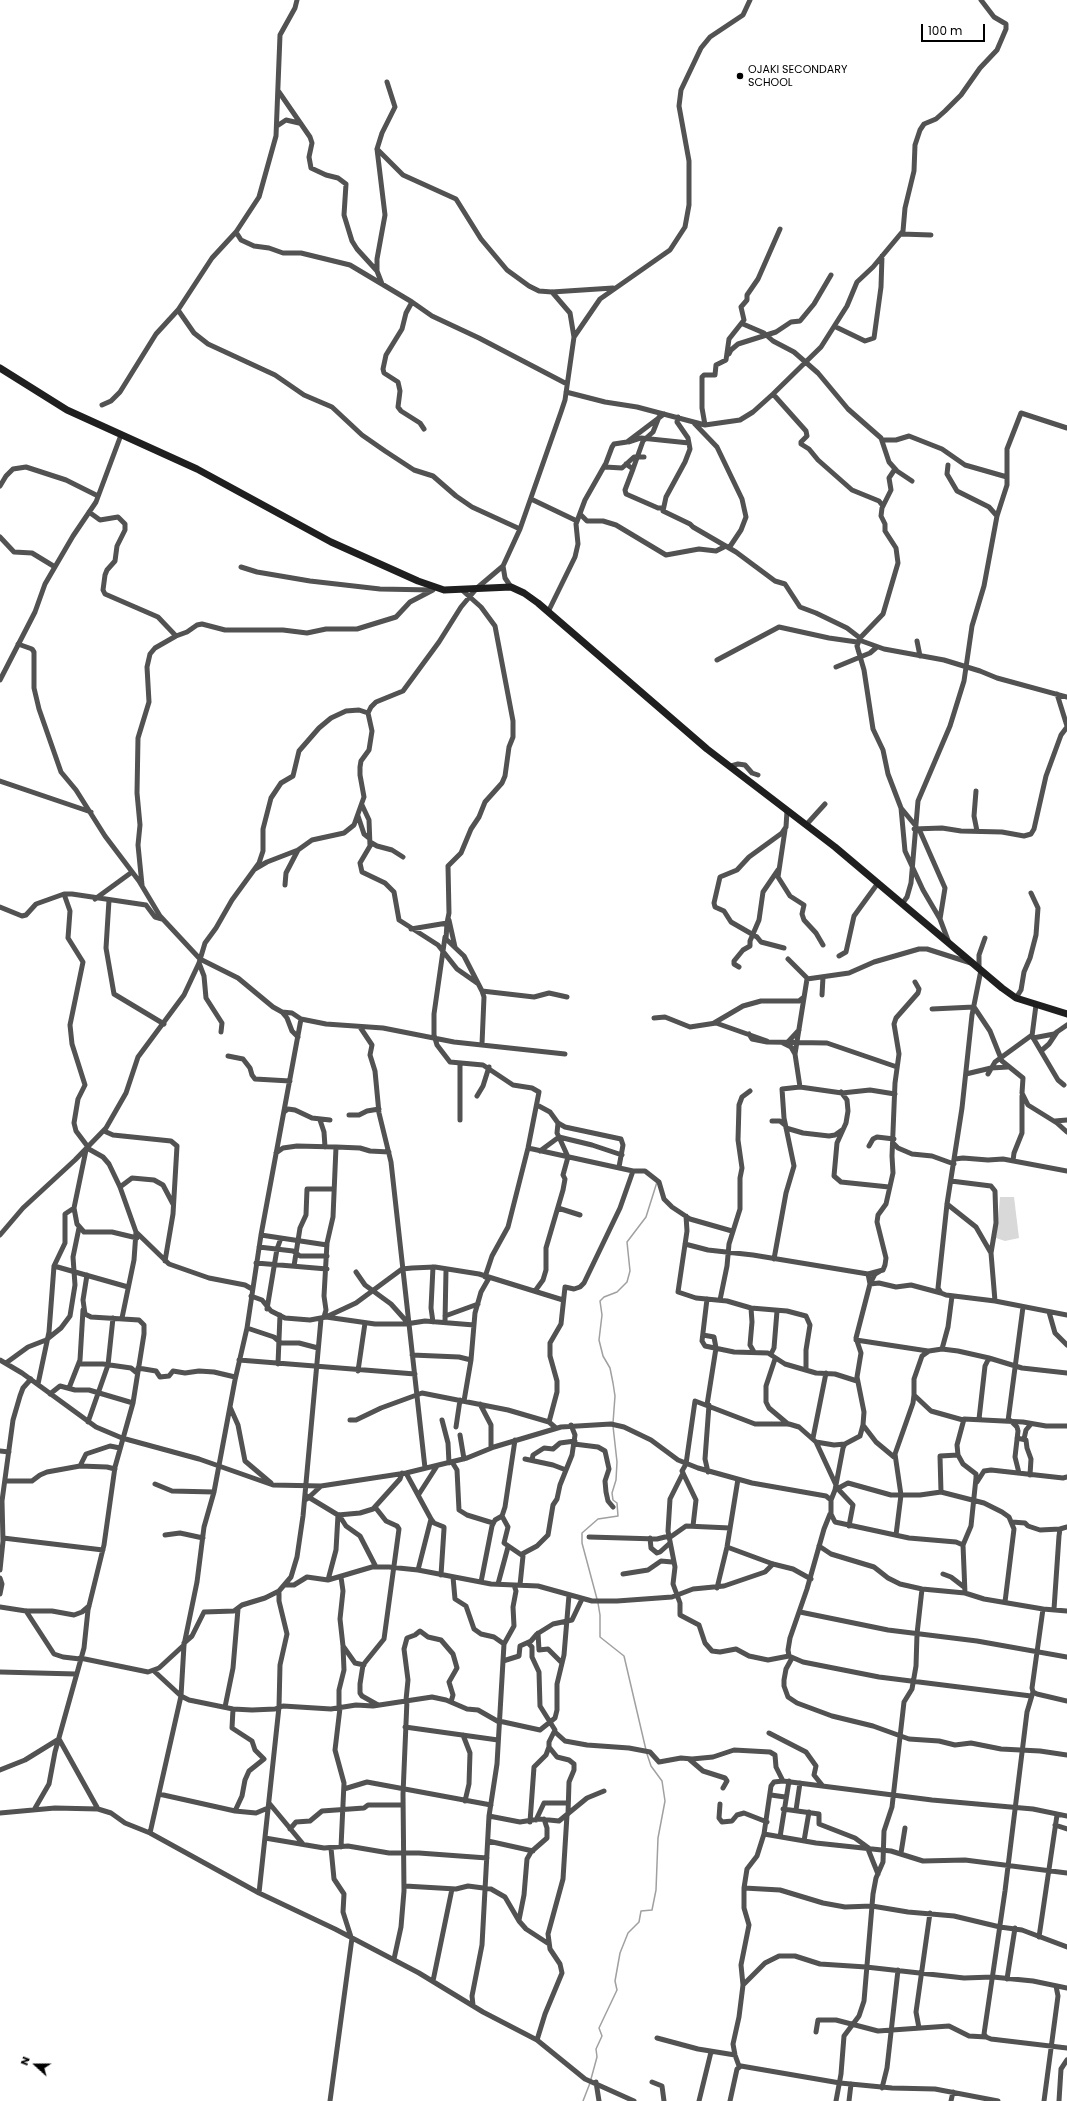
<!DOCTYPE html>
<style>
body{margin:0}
#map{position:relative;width:1067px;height:2101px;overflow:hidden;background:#fff;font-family:Poppins,sans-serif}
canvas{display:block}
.north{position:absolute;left:16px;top:2045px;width:40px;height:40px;-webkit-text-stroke:3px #fff;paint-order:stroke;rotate:291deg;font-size:11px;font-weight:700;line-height:16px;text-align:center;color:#000}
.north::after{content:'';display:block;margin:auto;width:14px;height:18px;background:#000;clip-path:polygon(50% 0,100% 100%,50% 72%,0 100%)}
.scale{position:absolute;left:921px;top:24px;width:64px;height:18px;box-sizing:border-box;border:2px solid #000;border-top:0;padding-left:5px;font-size:12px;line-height:14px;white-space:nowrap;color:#000;-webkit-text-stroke:3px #fff;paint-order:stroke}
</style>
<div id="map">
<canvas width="1067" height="2101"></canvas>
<div class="north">N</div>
<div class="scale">100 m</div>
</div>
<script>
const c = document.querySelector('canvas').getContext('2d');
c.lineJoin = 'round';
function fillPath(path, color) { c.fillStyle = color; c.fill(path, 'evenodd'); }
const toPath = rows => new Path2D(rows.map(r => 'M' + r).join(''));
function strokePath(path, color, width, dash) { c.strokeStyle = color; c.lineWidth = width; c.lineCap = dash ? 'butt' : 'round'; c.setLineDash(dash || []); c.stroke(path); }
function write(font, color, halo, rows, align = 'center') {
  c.font = font + ' Poppins,sans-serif'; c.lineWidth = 3; c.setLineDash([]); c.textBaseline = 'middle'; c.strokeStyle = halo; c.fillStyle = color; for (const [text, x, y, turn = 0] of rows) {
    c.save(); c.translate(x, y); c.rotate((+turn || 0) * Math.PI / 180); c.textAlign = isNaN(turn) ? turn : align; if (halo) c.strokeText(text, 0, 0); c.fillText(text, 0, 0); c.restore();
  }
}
const green = toPath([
 [1000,1197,1014,1197,1019,1238,1005,1241,996,1238]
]);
const stream = toPath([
 [613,1423,615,1396,613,1383,610,1368,603,1356,599,1340,602,1315,600,1301,604,1297,617,1292,627,1282,630,1271,627,1242,646,1217,657,1182],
 [597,1599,582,1543,582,1533,598,1519,618,1516,617,1503,613,1500,612,1493,616,1480,617,1462,613,1426],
 [598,1603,600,1615,600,1637,624,1656,646,1750],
 [591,2079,597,2057,596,2049,602,2036,599,2028,617,1990,615,1981,620,1953,628,1933,639,1922,641,1911,652,1910,656,1890,658,1838,665,1801,662,1781,651,1766,647,1754],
 [583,2101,590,2083]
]);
const street = toPath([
 [279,92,310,137,312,143,309,157,311,168,326,175,338,178,346,184,344,215,352,241,357,249,377,271],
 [277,126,286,120,299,123],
 [377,149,403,175,456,199,481,239,507,270,529,286,539,291,552,292,613,288],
 [236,232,241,240,254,246,269,248,283,253,301,253,350,265,412,302,432,316,479,338,567,384],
 [901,234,931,235],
 [382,284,377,271,377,259,385,215,377,149,382,133,395,107,387,82],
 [552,292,570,313,574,337],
 [412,302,406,313,402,329,386,355,383,369,384,373,398,382,400,391,398,407,401,411,420,423,424,429],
 [178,310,194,333,208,344,275,375,304,395,332,407,362,435,385,451,414,470,433,476,456,496,472,507,520,529],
 [743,324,764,333,773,341,794,352,818,373,848,409,881,438,889,462,897,471,912,481],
 [836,327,865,341,874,338,881,287,882,256],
 [729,354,731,350,738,344,776,332,791,322,800,321,814,304,831,275],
 [566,392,605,402,637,407,705,425,740,420,753,412,773,394,821,347,847,306,857,282,873,267,903,231,905,208,914,171,915,145,920,130,924,124,936,119,945,111,961,95,980,68,997,50,1006,29,1006,24,994,17,981,0],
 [773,394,806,431,807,436,801,442,801,444,809,449,818,460,852,490,879,501,883,506],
 [102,405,111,401,120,392,156,334,178,310,212,258,236,232,259,197,276,136,280,35,295,8,297,0],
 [678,417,677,422,688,438,690,449,685,462,666,497,663,511,690,524,693,527,736,552,775,581,785,584,800,607,816,613,847,628,860,638],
 [694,423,717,447,742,499,746,517,741,530,729,548],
 [705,425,702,408,702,377,704,375,715,375,716,365,726,360,729,339,744,320,741,307,747,300,747,295,758,279,780,229],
 [883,440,896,440,909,436,942,449,965,465,1007,477],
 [629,442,641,438,689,443],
 [626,464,633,469,625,490,626,494,658,508,662,508],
 [948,465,947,474,957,491,989,507,997,516],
 [605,467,622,468,634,457,644,457],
 [633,469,643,441,653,432,659,417],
 [895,469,889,478,891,490,882,508,881,516,885,524,885,531,896,548,898,563,883,614,860,638,857,646,864,670,873,729,883,750,888,774,901,808,915,825],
 [0,486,6,476,13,469,26,467,66,480,98,496],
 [531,499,577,521],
 [89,512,100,520,118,517,125,524,125,530,117,546,115,561,107,570,105,575,103,590,105,594,158,617,176,636,187,632,197,625,202,624,225,630,283,630,307,633,326,629,357,629,396,617,410,602,433,590],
 [580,514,587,521,603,521,616,525,666,555,699,549,716,551,726,546],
 [0,537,14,552,32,553,55,567],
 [503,566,505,578,511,587],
 [241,567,257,572,310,581,380,589,432,590],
 [548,612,575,557,578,544,576,524,585,500,606,463,612,447,614,444,627,442,664,414],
 [859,640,884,649,944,660,980,671,997,678,1067,697],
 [917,641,920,656],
 [18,644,32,649,34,652,34,688,39,709,61,772,76,790,105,836,139,881,160,916,200,959,238,978,273,1007,282,1012,292,1013,301,1019,326,1024,383,1028,454,1042,565,1054],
 [717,660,779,627,829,638,857,642],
 [836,667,870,653,877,647],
 [0,680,35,612,45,584,73,536,96,502,121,435],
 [1057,694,1067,726],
 [731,766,738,764,745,765,752,773,758,775],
 [0,781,91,812],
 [976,791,974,816,977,831],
 [362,805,369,820,370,846,360,863,362,872,385,883,394,892,399,920,438,945,457,969,477,983],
 [901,808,905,851,923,890,940,919],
 [358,816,364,834,369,838],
 [806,825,825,804],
 [914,829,942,828,961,831,1002,832,1024,836,1031,834,1034,829,1046,776,1061,735,1067,727],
 [919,829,945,888,940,919,949,943],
 [785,830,778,877,790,896,804,905,802,914,804,920,816,933,823,945],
 [370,842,377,846,392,850,403,857],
 [255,869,267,862,298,850,312,840,344,833,354,825,364,797,360,775,360,767,361,761,369,750,372,731,368,713,371,707,376,702,403,691,439,642,461,607,477,588,503,566,520,529,561,412,565,400,574,337,600,299,670,250,685,227,689,205,689,161,679,106,681,90,701,48,710,37,743,15,750,0],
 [142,885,138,845,140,825,137,793,138,738,149,702,147,667,150,654,155,648,176,636],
 [285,885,286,873,298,850],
 [64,894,70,911,68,938,83,962,70,1025,72,1044,85,1085,78,1099,74,1123,76,1131,88,1147],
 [95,899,132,872],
 [109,900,106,948,114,994,164,1024],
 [902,904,907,897,911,883,918,801,950,726,964,681,972,626,984,586,997,516,1007,485,1007,449,1021,413,1067,428],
 [0,907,22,916,26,915,36,904,64,894,72,894,146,905,155,917,162,919],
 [449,920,455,947],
 [447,923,446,939,464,956,482,991,484,997,482,1044],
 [411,929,447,923,449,913,448,866,461,853,471,829,479,817,485,802,502,783,505,776,509,747,513,737,513,721,495,626,481,607,462,590],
 [445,937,434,1014,434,1035,437,1045,450,1062,483,1065,513,1085,532,1088,539,1092,528,1148,508,1227,492,1256,485,1277],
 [784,948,761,942,757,937,731,922,724,911,715,907,714,903,720,877,737,870,749,857,782,833,786,827,787,811],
 [839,956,846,952,854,916,878,883],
 [788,959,808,979],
 [199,963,204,976,206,998,222,1023,221,1032],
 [739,967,734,964,734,961,743,950,750,946,750,941,759,920,763,892,778,870],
 [979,968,979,955,985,938],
 [981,970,972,1015,962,1108,947,1204,938,1288,941,1293,946,1295,995,1301,1067,1315],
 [482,991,534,997,549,993,567,997],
 [822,995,823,977],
 [1016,998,1021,990,1024,972,1030,958,1036,935,1038,908,1031,893],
 [1036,1005,1032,1036,1058,1080,1064,1085],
 [932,1009,974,1007,990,1031,1002,1061,1023,1078,1022,1093,1028,1105,1057,1123,1067,1132],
 [282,1012,287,1018,292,1031,298,1037],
 [654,1018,665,1017,690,1027,716,1023,767,1041],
 [714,1023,743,1006,761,1001,799,1001,804,997],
 [360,1027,372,1045,370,1055,375,1071,379,1113,391,1162,425,1468],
 [749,1034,752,1039,767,1042,827,1043,897,1067],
 [1033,1038,1054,1034,1067,1025],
 [783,1043,791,1047,795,1054],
 [787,1043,799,1030],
 [1041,1051,1049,1044,1057,1032],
 [228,1056,243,1059,250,1068,252,1075,255,1079,290,1081],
 [966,1074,991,1068,1008,1067],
 [988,1074,995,1062,1032,1035],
 [800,1087,795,1054,807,979,849,973,874,962,919,949,927,949,971,963],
 [841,1092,847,1100,848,1111,846,1123,837,1143,834,1176,841,1182,889,1187],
 [477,1096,483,1086,489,1067],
 [537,1105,550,1112,558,1123,565,1127,621,1139,623,1145,619,1167],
 [284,1112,288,1109,295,1110,312,1118,330,1120],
 [349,1115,359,1115,367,1111,379,1109],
 [320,1120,324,1132,325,1147],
 [460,1120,460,1063],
 [772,1121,780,1121,785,1125],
 [1055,1121,1067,1120],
 [558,1123,557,1133,559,1137,592,1145,622,1155],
 [786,1128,803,1133,829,1136,835,1135,842,1130],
 [104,1131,113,1135,171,1141,177,1146,173,1214,165,1261],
 [893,1143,898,1148,912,1154,932,1156,954,1164],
 [869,1146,873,1139,877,1137,894,1139],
 [336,1147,360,1148,370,1151,389,1152],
 [87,1148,103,1157,109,1164,120,1187,136,1232,134,1260,122,1318],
 [528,1148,633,1171,645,1171,659,1182,664,1199,672,1207,690,1219,732,1231],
 [276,1153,283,1148,297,1146,336,1147,333,1217,327,1243,324,1296,326,1310,324,1317],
 [955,1159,963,1158,988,1160,1003,1159,1067,1171],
 [1013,1161,1014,1153,1022,1133,1022,1096],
 [951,1181,991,1186,995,1191,996,1223,991,1253],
 [120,1187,132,1178,154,1180,163,1185,173,1204],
 [947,1204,976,1227,991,1253,995,1301],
 [74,1208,77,1224,84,1232,112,1232,137,1238],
 [558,1208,580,1215],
 [686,1216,687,1231,678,1292,696,1298,727,1301,751,1308,787,1311,806,1316,810,1325,806,1350,806,1369],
 [136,1232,169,1264,209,1278,245,1285,252,1289],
 [0,1235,23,1208,75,1160,106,1128,126,1093,138,1057,184,995,199,963,205,943,216,928,232,900,259,863,263,851,263,829,271,798,281,783,293,776,299,751,319,728,331,718,346,711,359,710,368,713],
 [261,1235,327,1245],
 [685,1244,708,1250,753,1255,868,1274],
 [259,1247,293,1251,300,1256,327,1256],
 [774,1259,786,1193,794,1166,784,1118,782,1089,800,1087,842,1093,870,1090,895,1094],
 [256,1263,327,1269],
 [54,1266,128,1287],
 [294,1266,300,1228,306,1215,307,1189,333,1189],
 [433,1267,431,1308,433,1322],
 [356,1272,365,1285,391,1304,408,1323],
 [870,1284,879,1283,896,1287,911,1285,941,1293],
 [870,1284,875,1274,880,1271],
 [535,1291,543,1280,546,1270,546,1248,563,1190,565,1179,563,1175,568,1157,559,1137,540,1151],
 [251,1296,262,1300,271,1311,285,1318,310,1320,326,1317,375,1324,406,1324,425,1321,474,1325],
 [707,1299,702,1341,705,1346,734,1352,768,1353,785,1364,816,1373,835,1374,857,1381],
 [720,1300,727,1266,729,1244,740,1209,740,1178,742,1168,738,1140,739,1105,742,1097,750,1091],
 [751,1308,752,1322,750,1345,754,1352],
 [267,1309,277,1249,281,1238],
 [1049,1312,1055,1333,1067,1345],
 [445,1316,478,1304],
 [326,1317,356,1303,402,1269,412,1268,435,1267,479,1274,563,1300],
 [445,1322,446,1270],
 [247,1328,274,1337,281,1343,299,1343,318,1348],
 [703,1335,714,1337,716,1348,707,1405],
 [856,1340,928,1351],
 [942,1349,948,1327,952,1296],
 [771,1354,774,1348,777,1311],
 [412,1355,459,1357,471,1360],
 [775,1359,766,1386,766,1402,769,1408,788,1424],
 [0,1360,22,1373,96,1427,122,1438,199,1459,273,1485,321,1486,406,1473,467,1458,494,1447,561,1427,611,1424,624,1427,651,1440,678,1460,698,1468,752,1483,826,1496,831,1500,831,1514,835,1522,909,1538,956,1542,963,1545,965,1593,984,1599,1043,1609,1032,1688,1033,1692,1037,1694,1067,1701],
 [239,1360,415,1374],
 [6,1363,28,1347,46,1340,61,1328,70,1316,75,1285,73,1257,79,1228],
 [79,1364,103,1364,131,1368,137,1373],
 [278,1364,280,1315],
 [138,1368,156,1371,160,1377,169,1376,173,1371,185,1373,199,1371,214,1372,235,1377],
 [358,1371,365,1323],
 [38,1384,49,1332,54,1266,65,1243,65,1214,74,1208,86,1150],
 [69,1388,80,1360,83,1310],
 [50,1394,60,1386,75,1390,89,1390,133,1403],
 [464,1401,471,1360,475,1313,481,1292,489,1278],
 [480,1404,491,1425,491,1448],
 [230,1407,238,1425,245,1461,271,1483],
 [979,1419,985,1366,989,1358],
 [350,1420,356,1420,381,1408,422,1393,508,1410,549,1422,556,1428],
 [442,1420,448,1443,449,1463],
 [963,1420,931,1411,914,1395,914,1379,922,1356,929,1351,942,1349,958,1351,989,1358,1022,1368,1067,1373],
 [1008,1421,1023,1307],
 [1011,1421,1017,1427,1018,1431,1015,1457,1019,1473],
 [88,1422,108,1365,113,1318],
 [549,1422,557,1392,557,1381,550,1356,550,1343,561,1324,565,1287,574,1289,580,1287,584,1283,620,1208,633,1171],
 [863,1425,876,1442,894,1457],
 [456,1427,460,1400],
 [460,1435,464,1459],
 [813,1438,826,1373],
 [1017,1438,1026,1440,1027,1448,1031,1459,1030,1475],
 [1024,1439,1026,1430,1031,1424],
 [816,1442,834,1445,845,1444],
 [574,1444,598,1447,605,1451,609,1469,605,1481,606,1492,608,1501,613,1507],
 [0,1451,9,1452],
 [525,1459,553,1465,566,1470],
 [532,1460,533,1455,544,1448,553,1449,560,1443,575,1441],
 [452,1462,457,1470,459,1510,467,1515,493,1523],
 [80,1466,107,1467,115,1469],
 [708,1472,705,1459,709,1405],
 [406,1473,431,1519,434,1523,444,1527,444,1529,441,1575],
 [683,1473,670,1499,668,1531,675,1567,673,1584,680,1603,680,1615,699,1625,705,1643,712,1651,720,1652,736,1649,749,1656,768,1660,789,1656],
 [5,1481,32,1481,40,1475,47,1472,80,1466,86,1454,110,1446,120,1448],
 [977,1482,984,1471,991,1470,1063,1478,1067,1477],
 [155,1484,172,1491,214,1492],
 [838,1489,853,1505,849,1526],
 [835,1490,848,1483,891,1495,920,1495,941,1492,984,1503,1002,1512,1009,1517,1014,1529,1005,1602],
 [941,1492,940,1456,958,1455],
 [419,1494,437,1466],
 [305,1495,338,1515,336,1550,328,1580],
 [307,1499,320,1487],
 [831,1500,835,1490,843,1448,845,1444,860,1436,863,1425,864,1412,857,1377,861,1353,856,1338,870,1284,868,1274,883,1270,885,1265,886,1258,877,1222,878,1215,886,1204,893,1173,892,1156,895,1083,899,1054,894,1024,896,1018,918,993,919,989,915,982],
 [375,1507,386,1521,397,1526,399,1529,384,1639,363,1665,360,1684,360,1693,362,1696,378,1705],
 [830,1514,824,1529,807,1589,790,1638,788,1650,789,1656,803,1662,879,1677,1031,1696],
 [338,1515,360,1513,373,1509,400,1479,402,1473],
 [339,1515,346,1526,360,1536,376,1567],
 [502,1516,508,1527,504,1543,523,1556,520,1585],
 [1012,1522,1025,1523,1028,1526,1040,1530,1060,1529],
 [693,1526,696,1500,682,1471,686,1464,695,1401,755,1424,789,1424,799,1427,816,1442,836,1485],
 [165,1535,180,1533,203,1538],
 [896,1535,901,1495,895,1454,913,1403,914,1395],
 [589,1537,657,1539,669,1536],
 [3,1538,103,1550],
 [650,1538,651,1548,657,1553,660,1552,670,1543],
 [669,1538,686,1526,730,1528],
 [963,1545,971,1526,976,1478,976,1474,963,1464,958,1455,957,1445,964,1419,1023,1422,1046,1426,1067,1426],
 [819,1546,831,1554,874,1567,888,1578,900,1584,922,1589,965,1593],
 [727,1547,773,1564,793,1569,811,1579],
 [522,1554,537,1546,548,1535,553,1505,557,1499,560,1485,572,1455,575,1435,571,1425],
 [0,1570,3,1541,2,1501,13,1420,20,1396,23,1388,31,1379],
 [418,1570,431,1519],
 [623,1574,648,1570,661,1561,672,1562],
 [943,1574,951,1577,964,1587],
 [341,1577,343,1591,340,1619,343,1646,355,1663,364,1665],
 [453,1577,455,1599,466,1606,474,1629,481,1634,494,1637,504,1644],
 [0,1578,2,1584,0,1594],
 [481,1582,492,1526,495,1520,502,1516,505,1507,515,1440],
 [498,1584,508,1547],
 [285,1585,294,1585,307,1577,328,1580,372,1567,389,1567,418,1570,491,1584,538,1586,592,1601,617,1601,672,1597,693,1589,724,1586,765,1572,773,1564],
 [717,1588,727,1547,738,1479],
 [0,1607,26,1611,52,1611,74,1615,82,1612,89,1606],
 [1043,1609,1067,1611],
 [1054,1609,1059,1536,1060,1529,1067,1527],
 [26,1611,54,1654,63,1657,80,1659],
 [800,1612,888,1630,977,1641,1067,1657],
 [538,1633,539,1650,548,1649,562,1663],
 [184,1643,192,1636,204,1612,234,1611,242,1605,265,1598,279,1591,291,1577,297,1557,303,1516,321,1319],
 [528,1643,532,1647,532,1657,539,1672,540,1706,555,1730,549,1742,549,1747,557,1757,569,1760,574,1764,574,1770,569,1782,568,1814],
 [80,1658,148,1672,159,1668,184,1645],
 [792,1658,786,1669,784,1680,784,1686,788,1697,797,1703,832,1716,873,1726,909,1739,939,1741,955,1745,971,1743,1001,1749,1040,1751,1067,1755],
 [503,1661,519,1656,520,1646,531,1641,537,1634,553,1624,572,1620,582,1599],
 [154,1671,181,1696,189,1700,233,1709,252,1710,275,1709,283,1706,331,1709,356,1705,373,1706,432,1697,446,1700,467,1709,478,1710,499,1722],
 [0,1672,76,1674],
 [1033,1692,1027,1712,1005,1891,984,2034,986,2037,991,2039,1067,2048],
 [406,1700,408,1680,404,1649,407,1638,415,1635,420,1631,428,1637,441,1640,453,1654,457,1668,449,1682,453,1695,451,1702],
 [225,1707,233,1668,238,1609],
 [339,1708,339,1690,344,1670,343,1647],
 [340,1708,335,1750,344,1783,341,1847],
 [233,1709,232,1728,252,1741,255,1750,264,1759,249,1771,245,1780,242,1796,235,1811],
 [499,1721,540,1730,555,1718,557,1710,557,1684,564,1655,569,1595],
 [405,1727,498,1740],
 [555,1732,565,1741,587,1745,629,1748,650,1752,659,1762,681,1758,692,1759,713,1757,734,1750,770,1752,775,1755,776,1767,783,1781],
 [769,1733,806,1752,816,1766,814,1775,822,1785],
 [463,1735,470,1753,469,1784,465,1801],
 [689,1759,703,1771,725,1778,727,1781,723,1788],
 [0,1770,25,1760,59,1739,98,1809],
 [344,1789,367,1782,491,1805],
 [159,1794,235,1811,256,1813,268,1808],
 [771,1795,785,1797],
 [269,1803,303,1844],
 [720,1804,719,1818,722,1822,732,1821,737,1815,744,1813,767,1822],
 [783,1809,819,1814,819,1824,855,1838,870,1849],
 [34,1810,49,1784,55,1752,84,1648,88,1610,104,1545,115,1467,133,1403,144,1334,144,1325,139,1320,91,1317,85,1314,83,1300,87,1275],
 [796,1810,800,1783],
 [0,1813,55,1808,98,1809,111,1813,125,1823,150,1833,259,1893,335,1929,419,1973,483,2012,537,2040,585,2079,634,2101],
 [489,1816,520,1822,539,1819,559,1821,587,1798,604,1791],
 [536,1820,544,1803,568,1803],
 [530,1822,534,1767,546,1755,549,1747],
 [1055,1825,1067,1829],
 [290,1829,296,1822,310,1821,322,1811,364,1808,368,1805,403,1805],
 [150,1833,181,1696,184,1645,197,1582,204,1527,214,1492,235,1380,247,1328,261,1235,301,1019],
 [764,1834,816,1843,891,1851,923,1861,965,1860,1067,1873],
 [780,1837,789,1781],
 [265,1838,324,1848,348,1846,389,1853,419,1853,487,1858],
 [488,1841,533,1851],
 [804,1841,809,1812],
 [331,1848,334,1879,344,1894,343,1912,351,1937],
 [868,1849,878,1874],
 [901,1853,905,1828],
 [405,1886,456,1889,468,1886,491,1889,505,1897,519,1921,526,1929,549,1944],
 [744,1888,780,1890,823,1903,845,1907,872,1906,908,1912,954,1916,1000,1927,1022,1930,1067,1947],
 [259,1893,279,1707,280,1665,287,1634,279,1601,279,1591],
 [519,1920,524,1895,527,1859,531,1852,547,1838,547,1828,544,1819],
 [1039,1937,1057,1815],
 [394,1959,401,1927,404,1891,403,1794,407,1700],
 [1007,1979,1015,1928],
 [433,1981,452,1889],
 [743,1985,741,1965,749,1925,744,1908,744,1888,747,1869,757,1856,764,1834,771,1786,774,1782,783,1781,932,1800,1033,1809,1067,1816],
 [473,2005,472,1996,482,1945,489,1816,497,1764,504,1644,514,1626,513,1607,516,1591,514,1585],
 [919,2028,916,2012,930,1913],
 [816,2032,818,2020,836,2020,878,2031,949,2026,969,2036,986,2037],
 [657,2038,698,2049,735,2055],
 [537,2040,545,2014,562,1973,560,1964,550,1949,548,1934,563,1879,567,1815],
 [739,2066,735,2055,733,2044,739,2017,743,1985,765,1963,779,1956,795,1956,820,1964,866,1967,964,1978,993,1977,1033,1981,1067,1988],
 [596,2082,599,2101],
 [652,2082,662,2086,664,2101],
 [882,2088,887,2068,898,1970],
 [330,2101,352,1938],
 [699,2101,711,2052],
 [730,2101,737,2069,741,2066,840,2083,892,2088,935,2089,998,2101],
 [836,2101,841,2074,844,2036,859,2016,864,2001,873,1894,876,1878,883,1862,884,1831,892,1807,904,1702,912,1689,916,1666,917,1634,922,1589],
 [849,2101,851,2084],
 [951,2101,953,2092],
 [1044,2101,1058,1996,1056,1986],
 [1059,2101,1061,2069,1067,2060]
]);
const secondary = toPath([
 [0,368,67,410,197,469,331,542,418,581,444,590,511,587,524,593,538,603,707,749,835,847,1002,988,1016,998,1067,1014]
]);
const markers = [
 [740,76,4,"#000"]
];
const poiNames = [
 ["OJAKI SECONDARY",748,70],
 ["SCHOOL",748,83]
];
fillPath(green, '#d9d9d9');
strokePath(stream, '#a0a0a0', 1.5);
strokePath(street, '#525252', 5);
strokePath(secondary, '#1f1f1f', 7);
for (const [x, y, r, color] of markers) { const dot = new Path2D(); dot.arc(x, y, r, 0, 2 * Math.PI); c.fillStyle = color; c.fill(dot); strokePath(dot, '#fff', 1.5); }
write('11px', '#000', '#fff', poiNames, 'left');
</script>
